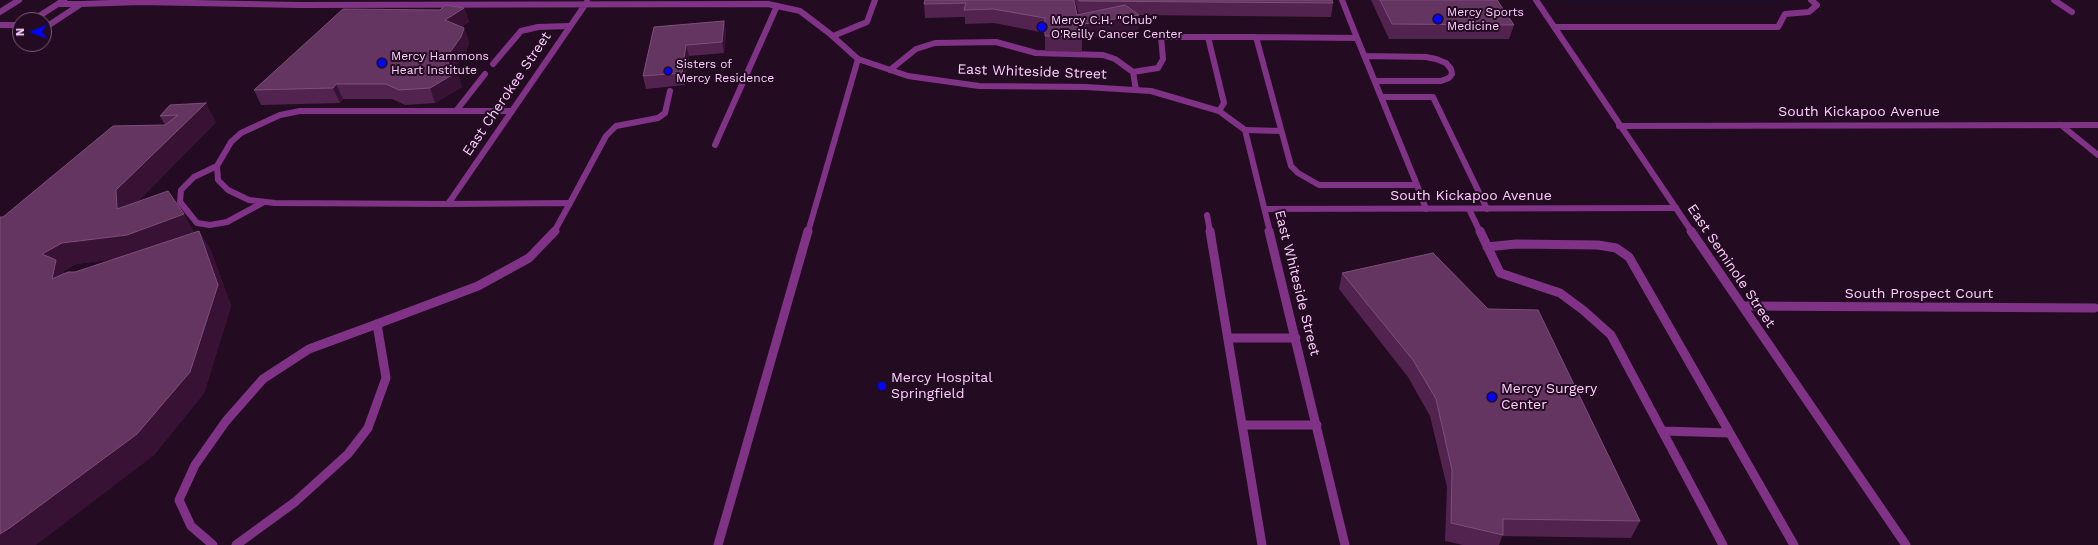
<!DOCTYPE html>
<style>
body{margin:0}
#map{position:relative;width:2098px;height:545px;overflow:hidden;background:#230c22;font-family:"Work Sans",sans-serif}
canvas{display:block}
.north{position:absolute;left:12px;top:12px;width:40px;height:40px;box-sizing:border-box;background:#230c22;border:1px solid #7b5a7a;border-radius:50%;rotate:269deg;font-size:11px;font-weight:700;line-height:16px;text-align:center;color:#ffceff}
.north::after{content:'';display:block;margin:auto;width:14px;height:18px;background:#0004f9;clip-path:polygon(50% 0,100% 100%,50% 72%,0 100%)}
</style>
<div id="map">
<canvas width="2098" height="545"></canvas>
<div class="north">N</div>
</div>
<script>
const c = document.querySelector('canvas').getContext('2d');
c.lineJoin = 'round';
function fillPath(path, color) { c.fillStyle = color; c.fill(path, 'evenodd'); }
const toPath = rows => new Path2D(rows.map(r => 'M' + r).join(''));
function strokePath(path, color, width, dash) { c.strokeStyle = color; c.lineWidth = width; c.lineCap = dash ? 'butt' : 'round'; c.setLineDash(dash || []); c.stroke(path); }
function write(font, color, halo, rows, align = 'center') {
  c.font = font + ' "Work Sans",sans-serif'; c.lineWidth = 4; c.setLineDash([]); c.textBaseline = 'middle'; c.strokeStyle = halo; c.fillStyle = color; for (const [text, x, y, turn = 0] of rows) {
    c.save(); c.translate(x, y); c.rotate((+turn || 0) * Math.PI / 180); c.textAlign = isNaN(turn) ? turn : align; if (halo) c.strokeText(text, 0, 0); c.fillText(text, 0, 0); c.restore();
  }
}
const green = toPath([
 [1554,0,1779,0,1781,1,1555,1]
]);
const serviceFar1 = toPath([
 [1342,0,1357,38],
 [2054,0,2072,12],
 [58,4,81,4],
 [0,12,19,0],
 [33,20,64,0],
 [1555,27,1778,27,1785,14,1809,12,1817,5,1811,0],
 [833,36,867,22,875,0],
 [1256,37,1357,38,1417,185,1319,185,1298,173,1291,166,1256,37],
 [1365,56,1426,57,1436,59,1446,63,1451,69,1452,74,1449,78,1441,81,1375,81],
 [493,64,521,31,538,27,570,26],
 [890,70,916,49,935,43,996,42,1036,53,1103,55,1115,59,1133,72,1136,90],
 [1133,72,1158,68,1163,59,1161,37,1208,37],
 [1381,97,1433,97,1487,209],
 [456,111,485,74],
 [1219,111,1224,103,1208,37,1256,37],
 [1245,130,1281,131],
 [715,145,777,6],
 [217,166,194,177,181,190,180,202,197,223,210,225,227,222,264,202],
 [1417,185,1426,209],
 [570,203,606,136,616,126,658,118,665,113,670,91],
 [448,204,275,203,249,200,228,190,218,180,217,166,231,142,241,133,280,115,300,111,512,111],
 [1469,209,1480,232],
 [1207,215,1210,232],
 [808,232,858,59]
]);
const service = toPath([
 [1210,231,1262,545],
 [1480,231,1500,273,1560,293,1583,310,1611,335,1723,545],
 [1487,247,1516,244,1598,245,1616,248,1629,257,1794,545],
 [1228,338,1296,338],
 [1242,425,1317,425],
 [1662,431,1730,433],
 [213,545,191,526,179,500,195,465,226,421,263,379,309,349,377,324],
 [718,545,808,231]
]);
const minorFar1 = toPath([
 [0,25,20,25],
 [44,25,49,25,81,4,140,2,300,5,768,4,800,11,829,33,858,59,908,76,979,86,1085,87,1151,91,1219,111,1245,130,1270,232],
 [2061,125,2098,155],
 [1619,126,2098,125],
 [448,204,587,2],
 [448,204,570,203,554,232],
 [1265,209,1676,208]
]);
const minor = toPath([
 [1269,231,1345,545],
 [1744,306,2095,308],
 [236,545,295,502,348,454,368,428,386,378,377,324,478,286,529,258,555,231]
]);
const tertiaryFar1 = toPath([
 [1536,0,1692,232]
]);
const tertiary = toPath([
 [1691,231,1906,545]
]);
const wall = toPath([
 [1074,0,1077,15,1079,15,1075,0,1332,0,1333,3,1331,17,1139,15,1138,30,1082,39,1082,52,1045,51,1045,33,994,23,965,24,965,17,925,18,924,4],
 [1371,0,1497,0,1514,25,1509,39,1389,39],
 [464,8,469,22,461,27,464,28,469,43,466,52,454,69,457,72,462,87,435,103,405,105,392,99,343,99,340,103,261,105,254,90,440,10],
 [724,21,726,32,724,53,689,56,685,85,646,89,643,76,654,27],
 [170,105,216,122,137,202,195,232,199,231,211,251,231,306,204,393,153,456,3,217,165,125,160,116],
 [115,259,75,272,65,273,63,271,76,264],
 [1342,273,1640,521,1631,538,1502,536,1499,545,1463,545,1445,541,1447,487,1430,416,1408,377,1339,289]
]);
const shadedWall = toPath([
 [464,8,469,22,450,34,445,20],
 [1139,15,1138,30,1082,39,1078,25],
 [724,21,726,32,724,53,722,42],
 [464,28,469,43,466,52,450,74,445,59],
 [686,45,689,56,685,85,682,73],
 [457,72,462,87,435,103,430,88],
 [336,84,343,99,340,103,333,88],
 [206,103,216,122,128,211,117,209,116,190],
 [184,214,196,235,140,256,76,264,63,271,70,281,52,279,42,254,62,243],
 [199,231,211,251,231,306,204,393,153,456,36,545,0,545,0,534]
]);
const building = toPath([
 [925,0,1074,0,1077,15,1125,5,1139,15,1078,25,1082,37,1045,36,1045,18,993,9,964,10,966,3,924,4,925,0],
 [1079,0,1332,0,1333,3,1079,1,1079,0],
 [1380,0,1497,0,1514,25,1392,24,1380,0],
 [445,5,464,8,445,20,464,28,461,37,445,59,457,72,430,88,399,90,386,84,336,84,333,88,254,90,343,9,440,10,445,5],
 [724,21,722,42,686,45,682,73,643,76,654,27,724,21],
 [206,103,116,190,117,209,168,191,184,214,127,235,62,243,42,254,56,260,52,279,68,272,75,272,199,231,218,285,190,372,137,434,11,527,0,534,0,217,3,217,113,126,165,125,178,115,160,116,170,105,206,103],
 [1433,253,1488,309,1538,310,1640,521,1503,519,1503,535,1451,523,1452,470,1436,399,1413,360,1342,273,1433,253]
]);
const markers = [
 [1438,19,5,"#0004f9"],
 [1042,27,5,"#0004f9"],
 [382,63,5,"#0004f9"],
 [668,71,4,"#0004f9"],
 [882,386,5,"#0004f9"],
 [1492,397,5,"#0004f9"]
];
const farPoinames = [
 ["Mercy Sports",1447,12],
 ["Medicine",1447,26],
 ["Mercy C.H. \"Chub\"",1051,20],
 ["O'Reilly Cancer Center",1051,34],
 ["Mercy Hammons",391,56],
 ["Heart Institute",391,70],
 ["Sisters of",676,64],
 ["Mercy Residence",676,78]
];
const streetNames = [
 ["East Whiteside Street",1032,72,2],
 ["East Cherokee Street",507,94,-56],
 ["South Kickapoo Avenue",1859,112],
 ["South Kickapoo Avenue",1471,196],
 ["East Seminole Street",1731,266,56],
 ["East Whiteside Street",1297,283,76],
 ["South Prospect Court",1919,294]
];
const poiNames = [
 ["Mercy Hospital",891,378],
 ["Springfield",891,394],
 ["Mercy Surgery",1501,389],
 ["Center",1501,405]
];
fillPath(green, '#0e132e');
strokePath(serviceFar1, '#803386', 6);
strokePath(service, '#803386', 9);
strokePath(minorFar1, '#803386', 6);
strokePath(minor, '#803386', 9);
strokePath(tertiaryFar1, '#803386', 6);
strokePath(tertiary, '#803386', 9);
fillPath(wall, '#53234f');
fillPath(shadedWall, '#381235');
fillPath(building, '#653562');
strokePath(building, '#7e4d7b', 1);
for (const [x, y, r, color] of markers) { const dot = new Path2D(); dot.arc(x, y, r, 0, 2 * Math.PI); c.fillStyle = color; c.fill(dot); strokePath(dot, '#230c22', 1.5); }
write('12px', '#ffceff', '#230c22', farPoinames, 'left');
write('14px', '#ffceff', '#230c22', streetNames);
write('14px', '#ffceff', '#230c22', poiNames, 'left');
</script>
